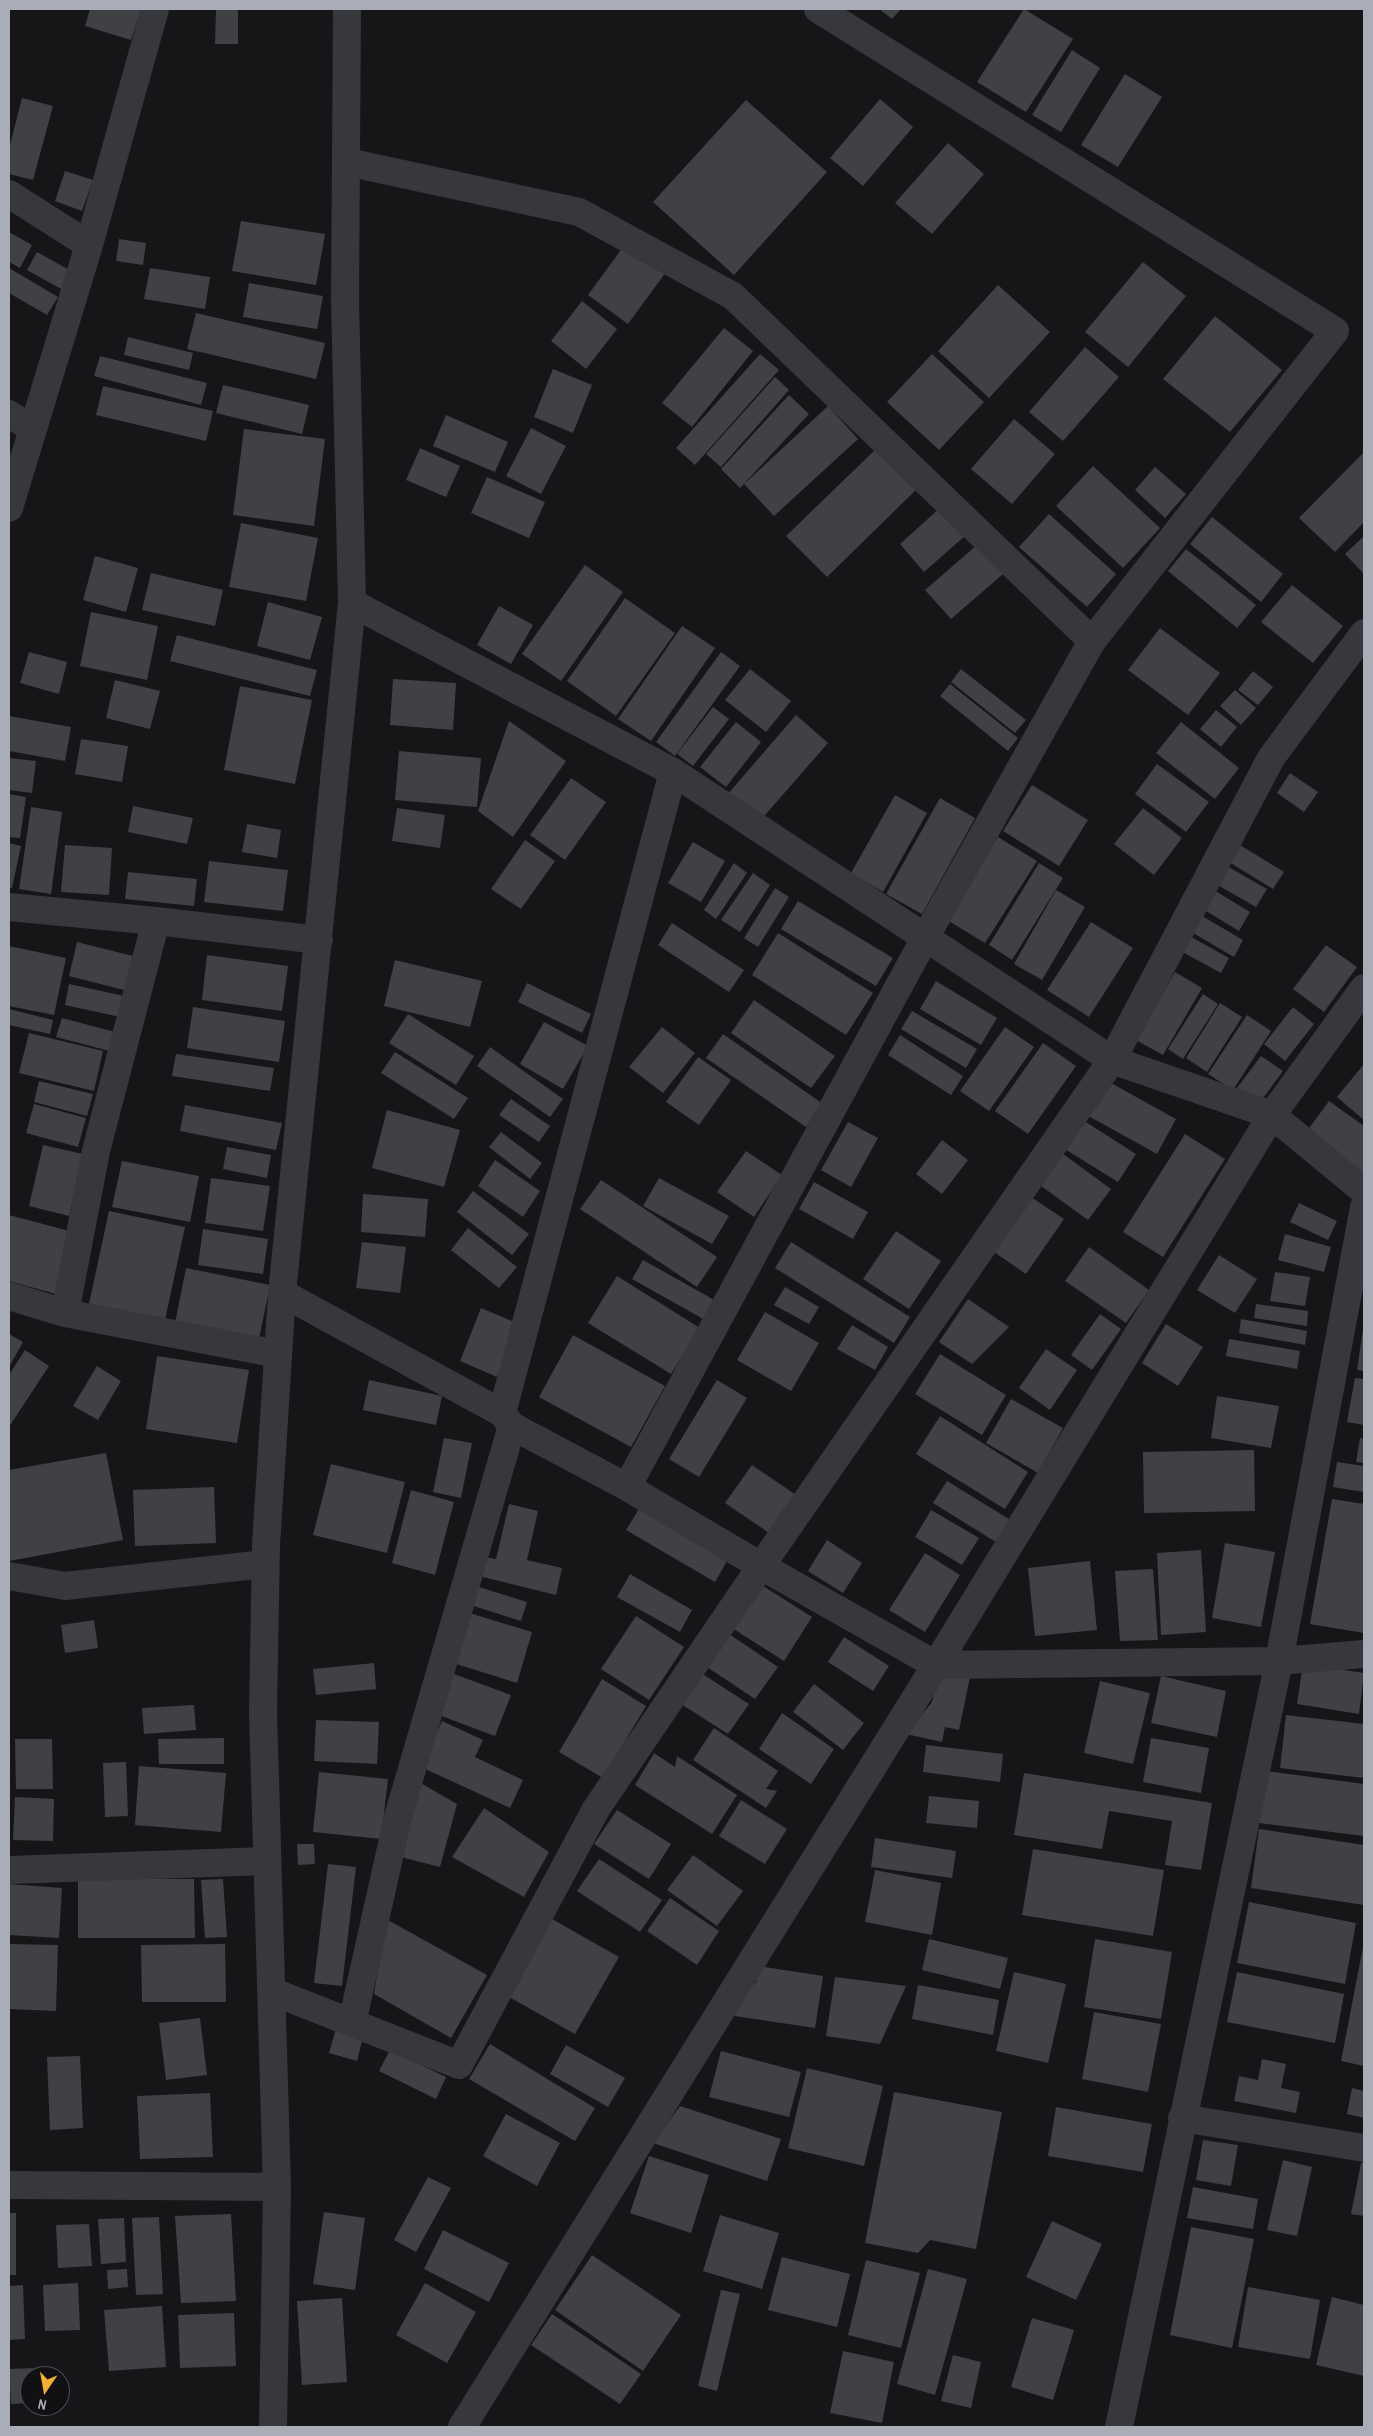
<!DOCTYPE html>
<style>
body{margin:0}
#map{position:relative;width:1373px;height:2436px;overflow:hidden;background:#161618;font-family:"Archivo Narrow",sans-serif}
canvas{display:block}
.frame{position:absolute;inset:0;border:10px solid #a8adb8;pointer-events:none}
.north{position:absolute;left:20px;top:2366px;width:50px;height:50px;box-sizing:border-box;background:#111113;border:1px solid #4d4f55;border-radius:50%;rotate:192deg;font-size:14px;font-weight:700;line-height:20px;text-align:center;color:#a8adb8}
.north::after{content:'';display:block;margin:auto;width:18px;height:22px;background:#f2b134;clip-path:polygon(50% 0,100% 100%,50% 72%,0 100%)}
</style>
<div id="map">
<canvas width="1373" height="2436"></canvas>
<div class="frame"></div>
<div class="north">N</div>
</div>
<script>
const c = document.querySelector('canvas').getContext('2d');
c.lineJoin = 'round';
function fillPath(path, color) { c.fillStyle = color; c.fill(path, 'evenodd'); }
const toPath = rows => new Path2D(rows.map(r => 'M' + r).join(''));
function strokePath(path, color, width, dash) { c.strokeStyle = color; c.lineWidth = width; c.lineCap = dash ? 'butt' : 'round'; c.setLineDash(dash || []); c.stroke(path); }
const building = toPath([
 [90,9,141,9,131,40,85,26],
 [879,9,901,9,892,19],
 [1024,9,1073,39,1026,112,977,82],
 [216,10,238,10,238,44,215,44],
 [1072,50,1100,68,1061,132,1032,115],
 [1125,74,1162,97,1118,167,1081,145],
 [22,98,53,106,33,180,9,174,9,149],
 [880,99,913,127,863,186,830,158],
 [746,100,827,172,734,275,653,202],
 [948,143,984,174,932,234,895,203],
 [65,171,93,180,82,211,55,201],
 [241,221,325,234,316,285,232,271],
 [9,232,32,245,20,268,9,262],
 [119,239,146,243,143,265,116,261],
 [626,243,666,272,628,324,588,295],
 [37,252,73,272,63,290,27,270],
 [1143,262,1186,296,1128,367,1085,332],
 [9,268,58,297,47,315,9,293],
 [150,268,210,277,205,309,144,299],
 [249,283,323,296,317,329,243,317],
 [998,285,1050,332,989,398,938,351],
 [582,301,617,329,586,369,551,341],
 [196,313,325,343,316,379,187,349],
 [1215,316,1282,370,1230,432,1163,379],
 [724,328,753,351,692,427,662,403],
 [128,337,193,353,189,370,124,355],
 [1085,347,1119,377,1063,441,1029,412],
 [760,354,779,370,695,465,676,448],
 [932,354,984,402,939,450,887,402],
 [100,356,207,383,201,405,94,376],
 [553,369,592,385,573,433,534,417],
 [775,377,789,390,721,467,706,454],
 [223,385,309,405,302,434,216,413],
 [103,386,213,411,206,441,96,415],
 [789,395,809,414,740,488,721,469],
 [828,406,858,439,774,516,744,484],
 [446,415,508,442,495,472,433,446],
 [1014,419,1055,454,1012,504,971,469],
 [531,428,566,446,541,494,506,476],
 [244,429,325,439,314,526,233,515],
 [879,446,919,487,827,577,786,536],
 [420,448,460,466,446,497,406,480],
 [1364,452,1364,522,1335,552,1299,518],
 [1093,466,1160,528,1123,568,1056,506],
 [1155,467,1186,494,1165,518,1135,490],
 [487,477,545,502,529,538,471,513],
 [941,507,966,535,924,572,900,544],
 [1049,514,1116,574,1087,607,1019,547],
 [1212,517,1283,574,1261,602,1190,544],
 [241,523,318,538,306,601,229,587],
 [1364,536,1364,574,1345,554],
 [977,545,1003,574,951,619,925,590],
 [1186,549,1256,605,1237,628,1168,571],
 [95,556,138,568,126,612,83,600],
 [585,565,623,592,561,681,522,654],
 [151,573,223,590,215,626,142,610],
 [1292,585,1343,626,1313,663,1261,622],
 [625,598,675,633,616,716,567,681],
 [268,602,322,617,310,660,257,646],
 [499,606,533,625,511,664,477,645],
 [91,612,158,626,147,680,80,666],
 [682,626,715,648,651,741,618,719],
 [1160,628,1220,673,1188,715,1128,670],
 [177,635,317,670,310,696,170,661],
 [29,652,67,662,59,694,20,683],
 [721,652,740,666,675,756,656,742],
 [750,669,791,701,766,732,725,700],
 [961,669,1026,720,1015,733,951,682],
 [1253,671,1273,687,1258,705,1238,690],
 [393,679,456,683,453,730,390,725],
 [115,680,160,691,150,729,106,718],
 [950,684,1018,738,1008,751,940,696],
 [240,686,312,700,295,784,224,770],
 [1235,690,1256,708,1241,725,1220,706],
 [713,707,729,719,693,766,677,754],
 [1216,710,1237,727,1221,747,1200,729],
 [796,715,828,743,759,822,727,795],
 [9,716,71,727,65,761,9,751],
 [509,721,566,761,513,837,478,811],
 [736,722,761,742,726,787,700,767],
 [1181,722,1239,768,1215,799,1156,753],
 [81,739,128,746,122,782,75,774],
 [399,751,481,758,477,807,395,800],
 [9,758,36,761,32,793,9,790],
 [1157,764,1209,802,1186,832,1135,794],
 [1290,773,1318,792,1304,812,1277,793],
 [571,778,606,802,565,860,530,835],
 [1032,785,1088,820,1059,866,1003,831],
 [9,794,26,797,20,838,9,837],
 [895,795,927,813,883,892,851,873],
 [940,798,975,818,922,914,886,894],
 [133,806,193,818,187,844,128,832],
 [31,807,62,812,51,894,19,889],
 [397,808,445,815,440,848,392,841],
 [1143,808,1182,838,1154,875,1114,844],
 [247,824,281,830,277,858,242,852],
 [998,837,1037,861,985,943,947,920],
 [525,840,555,861,521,909,491,889],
 [693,842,725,861,701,902,668,883],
 [1235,842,1284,872,1273,889,1224,859],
 [9,843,21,846,12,888,9,887],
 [65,845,112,848,109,895,61,892],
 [209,861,288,870,283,911,204,902],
 [1218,861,1267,889,1256,907,1207,879],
 [734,863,747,873,716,919,704,910],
 [1039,863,1063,878,1012,960,989,945],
 [128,872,197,879,194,906,125,899],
 [753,873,770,885,740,932,721,920],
 [1209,887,1250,912,1239,931,1198,906],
 [775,888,789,897,758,947,744,938],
 [1056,890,1085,907,1042,980,1014,964],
 [798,901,893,958,876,986,781,929],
 [1197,913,1243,940,1234,957,1188,930],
 [1091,922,1133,948,1089,1017,1047,990],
 [672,923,744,970,729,992,658,945],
 [778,933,873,993,846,1035,752,975],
 [1184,933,1229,958,1221,973,1175,948],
 [77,942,141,958,132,992,69,976],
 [1326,945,1357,967,1324,1012,1293,989],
 [9,946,66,958,54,1015,9,1006],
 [207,955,288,966,282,1011,202,1000],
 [395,960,482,981,470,1027,384,1006],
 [1175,972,1202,988,1163,1055,1136,1040],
 [936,981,997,1018,981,1045,920,1009],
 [527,983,591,1014,582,1033,518,1002],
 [69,984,129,997,125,1018,65,1005],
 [1203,994,1218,1004,1183,1059,1168,1049],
 [754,1000,835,1056,811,1088,731,1033],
 [1220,1003,1242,1017,1207,1072,1186,1058],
 [193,1007,285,1021,279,1062,187,1048],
 [1293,1007,1314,1024,1285,1061,1264,1044],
 [9,1009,53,1020,50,1034,9,1025],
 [912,1011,977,1049,966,1068,901,1029],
 [408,1014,474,1056,456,1085,389,1043],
 [1247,1015,1271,1031,1233,1090,1208,1074],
 [62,1018,126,1035,121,1054,56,1037],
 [544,1022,588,1046,563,1089,520,1064],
 [662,1027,695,1053,663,1093,629,1067],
 [1005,1027,1034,1047,989,1111,960,1091],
 [29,1033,103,1051,94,1091,19,1073],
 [723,1034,823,1104,806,1127,706,1058],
 [900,1035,963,1076,951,1095,888,1055],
 [1043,1043,1076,1066,1028,1134,995,1111],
 [490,1047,563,1099,550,1117,477,1066],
 [395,1052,468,1098,454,1119,381,1073],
 [176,1054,274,1068,270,1091,172,1076],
 [1261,1056,1283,1071,1256,1108,1234,1092],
 [698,1057,731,1080,699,1125,666,1102],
 [1364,1064,1364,1120,1337,1097],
 [1102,1078,1176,1119,1157,1154,1083,1113],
 [39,1081,93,1094,87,1116,34,1102],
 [511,1099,550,1126,539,1142,499,1115],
 [1329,1101,1364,1126,1364,1179,1304,1135],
 [34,1104,86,1118,78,1147,26,1133],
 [185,1105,282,1123,276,1150,180,1131],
 [387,1110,460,1130,444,1187,372,1168],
 [1078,1117,1136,1154,1118,1182,1060,1146],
 [848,1122,878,1138,851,1187,821,1170],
 [501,1132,542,1163,530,1179,489,1147],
 [1185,1134,1225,1159,1163,1257,1123,1232],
 [942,1140,968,1160,942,1194,916,1174],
 [43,1145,83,1154,69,1216,29,1206],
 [227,1147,271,1155,267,1178,223,1169],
 [746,1151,782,1175,754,1217,717,1192],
 [1059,1151,1111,1189,1088,1220,1037,1183],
 [495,1160,540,1191,523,1217,478,1186],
 [122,1161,199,1176,190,1222,112,1207],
 [211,1178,270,1186,263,1231,205,1223],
 [659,1178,729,1216,712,1244,643,1206],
 [601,1180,717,1257,697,1287,580,1209],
 [814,1182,868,1212,853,1239,799,1209],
 [473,1191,529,1234,512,1255,457,1212],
 [363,1194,428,1199,425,1237,361,1232],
 [1031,1197,1064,1219,1026,1274,994,1252],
 [1299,1203,1337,1221,1328,1240,1290,1222],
 [109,1211,185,1227,165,1320,89,1304],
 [9,1215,73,1232,56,1294,9,1281],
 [468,1228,517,1267,499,1288,451,1250],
 [203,1229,268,1239,263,1274,198,1265],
 [896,1231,941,1261,909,1309,863,1279],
 [1285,1234,1331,1247,1324,1272,1278,1260],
 [362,1242,406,1247,400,1293,356,1288],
 [791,1242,910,1317,894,1343,775,1268],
 [1089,1247,1149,1290,1126,1323,1065,1281],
 [1219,1255,1257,1279,1235,1313,1197,1290],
 [643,1260,716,1301,705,1320,632,1279],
 [186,1268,270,1285,259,1339,175,1323],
 [1275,1272,1310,1277,1305,1306,1270,1301],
 [617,1276,700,1328,671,1374,588,1323],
 [785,1287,819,1307,809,1324,774,1305],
 [968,1299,1009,1327,972,1364,939,1342],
 [1256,1304,1308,1311,1307,1326,1254,1318],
 [481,1308,519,1324,497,1377,460,1361],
 [765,1312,819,1343,791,1391,737,1360],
 [1100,1314,1121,1329,1092,1370,1071,1355],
 [1241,1319,1307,1331,1305,1345,1239,1333],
 [1166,1324,1203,1347,1178,1386,1142,1363],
 [852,1325,888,1347,875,1370,837,1349],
 [1363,1329,1364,1329,1364,1371,1357,1370],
 [9,1334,23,1342,9,1367],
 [573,1335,665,1386,631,1447,539,1397],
 [1229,1339,1300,1351,1297,1369,1226,1356],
 [1046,1349,1077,1370,1050,1410,1019,1388],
 [25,1350,49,1366,9,1427,9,1375],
 [940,1354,1006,1395,982,1435,915,1394],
 [157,1356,249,1370,237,1443,146,1429],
 [97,1366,121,1381,98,1420,73,1406],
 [1355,1378,1364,1379,1364,1425,1347,1422],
 [369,1380,442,1396,436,1425,363,1410],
 [717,1380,747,1398,699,1477,669,1459],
 [1217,1396,1279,1406,1271,1448,1211,1438],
 [1011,1399,1063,1428,1038,1473,986,1443],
 [940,1416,1028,1472,1005,1509,916,1454],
 [444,1438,472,1443,461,1498,433,1492],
 [1360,1438,1364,1439,1364,1463,1356,1462],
 [1254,1450,1255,1511,1144,1513,1143,1452],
 [106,1453,123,1540,9,1561,9,1470],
 [1337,1462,1364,1466,1364,1492,1333,1487],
 [331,1464,405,1482,387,1553,313,1535],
 [752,1465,799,1497,772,1535,725,1503],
 [947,1481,1012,1521,999,1544,933,1503],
 [214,1487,216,1543,135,1546,133,1490],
 [411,1490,454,1502,435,1575,392,1563],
 [1332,1499,1364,1504,1364,1633,1310,1624],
 [509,1504,538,1511,527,1560,562,1568,556,1595,475,1575,479,1556,496,1559],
 [639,1509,727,1561,715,1582,626,1530],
 [931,1510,979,1538,962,1565,915,1537],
 [827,1540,862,1563,843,1593,808,1571],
 [1225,1543,1275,1552,1261,1627,1212,1618],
 [1201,1550,1206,1632,1161,1635,1157,1553],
 [925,1553,960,1575,925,1632,889,1610],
 [1090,1561,1097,1630,1035,1636,1028,1568],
 [1153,1569,1158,1640,1120,1641,1115,1571],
 [630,1574,692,1610,680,1632,617,1597],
 [466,1583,527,1602,521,1621,461,1602],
 [760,1584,812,1617,784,1661,732,1628],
 [466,1612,532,1632,517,1683,450,1662],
 [636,1616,684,1647,649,1700,601,1669],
 [94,1620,98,1648,65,1653,61,1625],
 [726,1632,778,1667,755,1699,704,1665],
 [844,1637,889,1666,873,1691,828,1662],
 [374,1663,376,1689,316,1695,313,1669],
 [1303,1664,1364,1673,1359,1714,1297,1704],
 [446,1671,511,1695,495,1736,431,1712],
 [939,1671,970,1677,959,1730,945,1727,942,1742,906,1734,932,1702],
 [701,1673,749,1704,728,1734,681,1704],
 [1161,1676,1226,1691,1217,1737,1151,1723],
 [602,1679,646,1706,603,1778,559,1752],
 [1100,1681,1150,1693,1133,1764,1084,1753],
 [814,1684,864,1723,843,1750,793,1712],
 [194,1705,196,1730,144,1734,142,1708],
 [782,1713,834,1749,811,1784,759,1749],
 [1286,1715,1364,1724,1364,1778,1280,1768],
 [316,1720,379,1722,377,1764,314,1761],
 [442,1721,483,1740,475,1757,523,1780,510,1808,421,1767],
 [714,1728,778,1771,766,1789,777,1791,766,1808,693,1760],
 [224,1738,224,1764,159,1764,158,1739],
 [1151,1738,1209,1748,1201,1793,1143,1782],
 [15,1739,52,1739,53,1789,16,1789],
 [926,1745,1003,1754,1000,1782,923,1772],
 [654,1753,675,1767,677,1756,737,1795,712,1834,635,1785],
 [126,1762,128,1816,105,1817,103,1763],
 [139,1766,226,1773,221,1832,135,1825],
 [1266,1771,1364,1784,1364,1836,1259,1823],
 [319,1772,388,1779,381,1839,313,1832],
 [1024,1773,1212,1803,1201,1870,1165,1865,1172,1821,1109,1811,1102,1849,1014,1835],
 [417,1781,457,1804,440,1867,397,1856],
 [929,1796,979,1801,977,1828,926,1823],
 [15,1797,54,1799,53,1841,13,1840],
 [741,1800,787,1829,765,1864,719,1836],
 [484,1808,549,1852,524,1897,452,1857],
 [617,1810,671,1844,649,1879,594,1844],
 [1259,1829,1364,1845,1364,1905,1251,1888],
 [875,1838,956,1851,952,1878,871,1867],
 [297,1844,314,1844,315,1864,298,1865],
 [1033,1849,1164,1870,1153,1936,1022,1915],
 [693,1855,743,1891,717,1926,667,1890],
 [599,1859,662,1900,640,1932,577,1891],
 [328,1864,356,1867,342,1986,314,1983],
 [875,1870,941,1883,932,1935,865,1922],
 [78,1879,194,1879,195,1938,78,1938],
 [223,1879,227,1937,205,1938,201,1880],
 [9,1884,62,1888,59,1938,9,1935],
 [670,1898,719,1931,697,1965,647,1931],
 [1249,1902,1356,1923,1345,1984,1237,1963],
 [386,1919,487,1975,451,2038,374,1994],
 [552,1919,619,1957,575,2034,509,1997],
 [929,1939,1008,1958,1000,1989,922,1970],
 [1095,1939,1172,1952,1161,2019,1084,2007],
 [9,1944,58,1945,56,2011,9,2009],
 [225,1944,226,2002,142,2002,141,1945],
 [1363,1947,1364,1947,1364,2066,1341,2061],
 [758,1966,823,1976,815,2028,735,2016,741,1980,756,1983],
 [1014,1972,1066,1984,1048,2063,996,2051],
 [1237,1972,1344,1994,1335,2043,1227,2022],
 [835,1977,906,1986,880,2044,826,2036],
 [918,1985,999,2000,993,2035,912,2019],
 [1094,2012,1161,2024,1148,2092,1082,2079],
 [200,2018,207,2075,166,2080,159,2023],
 [336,2029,363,2037,357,2061,329,2053],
 [490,2044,595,2108,575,2141,469,2079],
 [566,2045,625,2078,608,2107,550,2074],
 [390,2050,446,2077,436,2099,379,2071],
 [721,2051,801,2072,789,2117,709,2097],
 [80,2056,83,2128,50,2130,47,2057],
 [1262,2059,1286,2064,1281,2088,1300,2092,1296,2113,1234,2101,1239,2076,1258,2080],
 [807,2068,883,2086,864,2166,788,2148],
 [1352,2088,1364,2091,1364,2118,1347,2114],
 [894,2092,1002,2112,976,2249,930,2240,918,2253,865,2243],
 [210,2093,213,2157,140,2159,137,2096],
 [680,2106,781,2139,767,2181,653,2143],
 [1056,2107,1152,2124,1143,2172,1048,2156],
 [506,2114,560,2143,537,2186,483,2156],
 [1203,2140,1238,2145,1231,2186,1196,2180],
 [649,2156,709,2175,691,2233,630,2213],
 [1283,2160,1312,2167,1297,2236,1267,2230],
 [1361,2163,1364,2163,1364,2216,1351,2214],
 [428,2177,451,2188,416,2252,394,2240],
 [1193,2187,1258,2199,1253,2229,1187,2218],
 [324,2212,365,2218,355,2290,313,2284],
 [9,2213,16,2213,16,2275,9,2275],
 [231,2214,236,2301,181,2303,175,2216],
 [720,2215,779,2233,762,2289,703,2271],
 [159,2217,163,2294,136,2295,132,2218],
 [124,2218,126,2262,101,2264,98,2219],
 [1052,2221,1102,2244,1076,2300,1026,2277],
 [89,2224,92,2266,58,2268,56,2225],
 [1191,2227,1254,2239,1232,2348,1170,2335],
 [443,2230,509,2263,489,2302,424,2269],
 [592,2255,681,2315,643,2371,555,2310],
 [782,2257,850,2274,837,2327,768,2310],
 [866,2260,920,2273,901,2348,848,2335],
 [127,2269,128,2287,108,2289,107,2270],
 [928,2269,967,2279,935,2395,897,2384],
 [78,2283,80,2330,45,2331,43,2285],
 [425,2283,476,2312,447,2363,396,2335],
 [23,2285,25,2339,9,2340,9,2286],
 [1248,2287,1320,2300,1310,2359,1238,2347],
 [721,2290,740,2294,717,2391,698,2386],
 [1332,2297,1364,2305,1364,2376,1316,2365],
 [342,2298,347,2382,302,2385,297,2301],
 [162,2306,166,2367,109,2371,104,2310],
 [234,2313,236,2366,180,2368,178,2315],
 [552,2314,641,2374,620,2404,531,2345],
 [1032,2318,1074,2330,1053,2400,1011,2387],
 [843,2351,894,2362,882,2423,830,2413],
 [953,2355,981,2362,971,2408,941,2401],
 [33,2368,33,2376,30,2376,30,2403,11,2404,9,2369]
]);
const minor = toPath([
 [818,9,1335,331,1092,641],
 [347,162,579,212,733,296,1092,641,925,938,627,1487],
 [9,194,89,245,155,9],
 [9,414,33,429],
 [9,508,89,245],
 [352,603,673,772,1112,1060,1272,1115,1364,1191],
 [9,907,156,921,319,940],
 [282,1293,502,1413,512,1426,627,1487,761,1566,936,1665,1279,1661,1364,1654],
 [9,1296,65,1313,278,1354],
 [65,1313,96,1151,156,921],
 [502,1413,673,772],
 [9,1576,65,1586,265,1564],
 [9,1870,267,1861],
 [271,1991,459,2065,596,1809,761,1566,1112,1060,1271,758,1364,633],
 [352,2023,398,1817,512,1426],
 [1182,2118,1364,2148],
 [9,2185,277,2187],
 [273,2427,277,2187,263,1712,266,1545,282,1293,352,603,345,299,347,9],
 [462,2427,936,1665,1272,1115,1364,988],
 [1119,2427,1279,1661,1364,1207]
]);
fillPath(building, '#404145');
strokePath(minor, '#37383d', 28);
</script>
